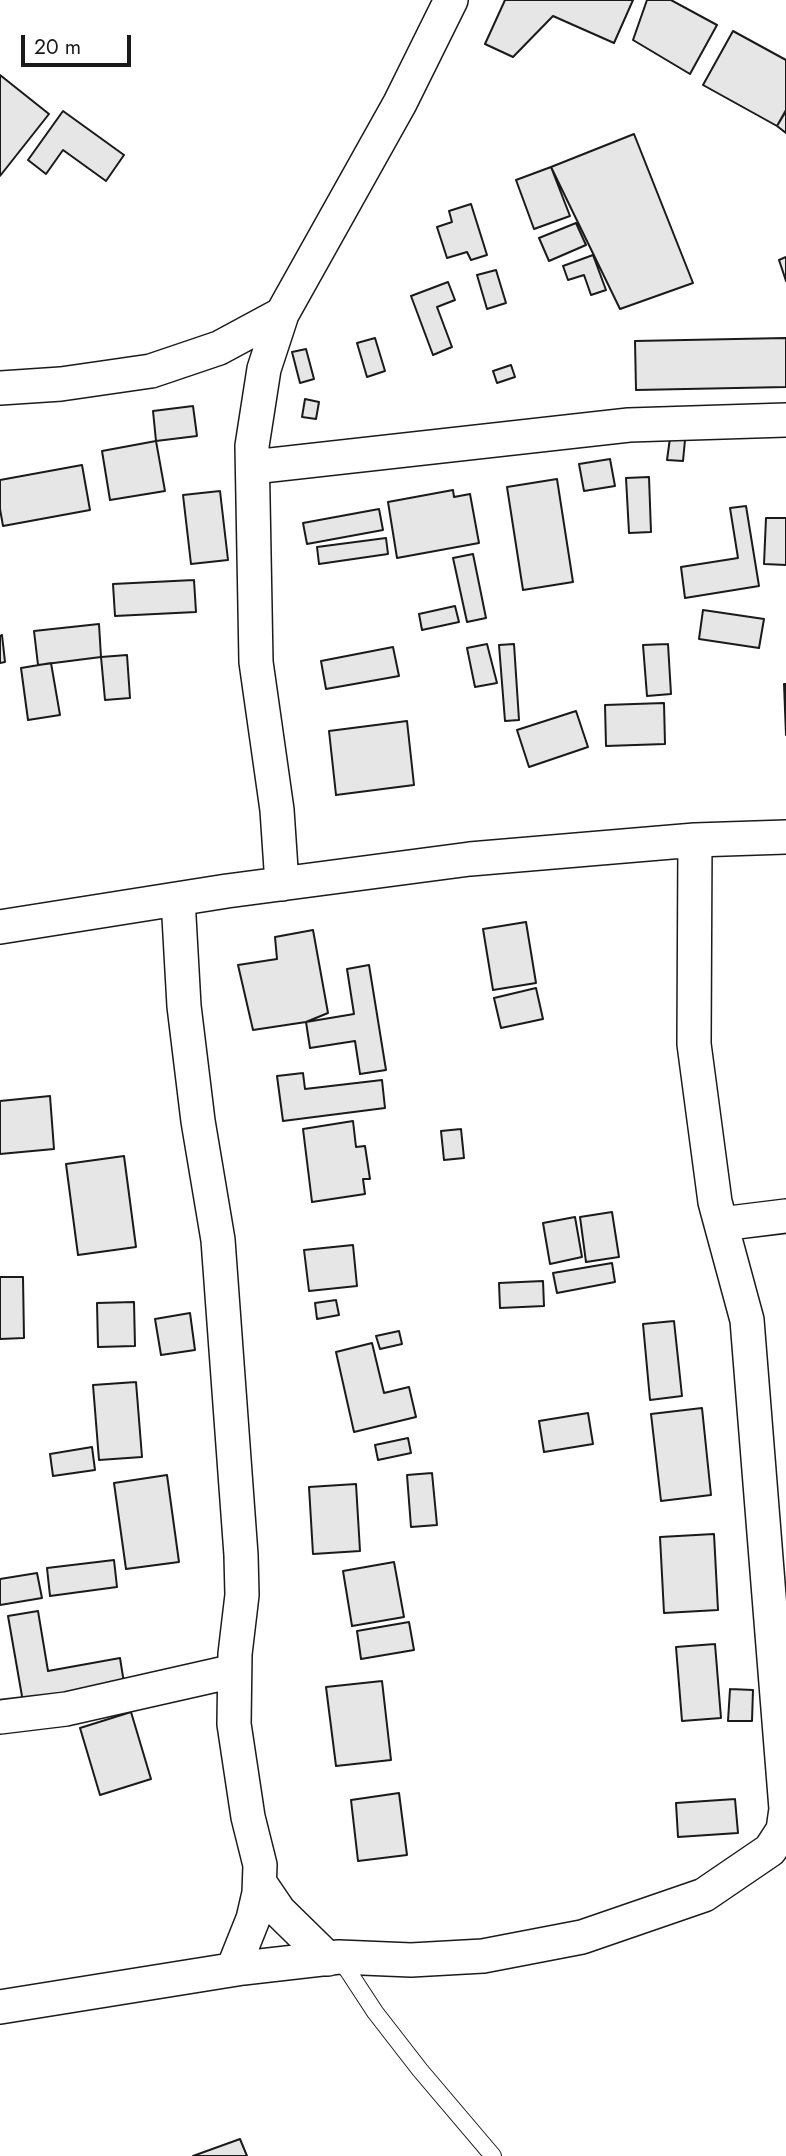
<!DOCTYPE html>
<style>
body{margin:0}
#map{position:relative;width:786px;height:2156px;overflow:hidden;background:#fff;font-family:Jost,sans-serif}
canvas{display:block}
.scale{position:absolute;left:21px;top:35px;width:110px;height:32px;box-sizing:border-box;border:4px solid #1a1a1a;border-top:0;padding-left:9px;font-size:21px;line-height:24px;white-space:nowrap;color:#1a1a1a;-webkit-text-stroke:5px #fff;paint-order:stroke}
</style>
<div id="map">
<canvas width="786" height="2156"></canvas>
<div class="scale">20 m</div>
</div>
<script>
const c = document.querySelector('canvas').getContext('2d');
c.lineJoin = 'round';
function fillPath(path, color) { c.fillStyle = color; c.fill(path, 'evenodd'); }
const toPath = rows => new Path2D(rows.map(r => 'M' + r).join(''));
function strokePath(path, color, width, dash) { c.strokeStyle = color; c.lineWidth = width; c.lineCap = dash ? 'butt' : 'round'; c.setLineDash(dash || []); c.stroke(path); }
const building = toPath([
 [505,0,633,0,614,43,553,16,513,57,485,44,505,0],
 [647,0,671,0,717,25,690,74,633,40,647,0],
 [733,31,786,60,786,110,777,126,703,85,733,31],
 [0,75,49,114,0,176,0,75],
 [63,111,124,155,106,181,63,150,46,174,28,160,63,111],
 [786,111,786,133,777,126,786,111],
 [634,134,693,283,620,309,551,167,634,134],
 [551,167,570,216,534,229,516,180,551,167],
 [471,204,487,255,471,260,467,252,447,258,437,227,452,222,449,211,471,204],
 [576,223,586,245,549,261,539,238,576,223],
 [593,255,606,290,591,295,584,275,568,280,563,266,593,255],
 [786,257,786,281,779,260,786,257],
 [496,270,506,303,487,309,477,275,496,270],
 [448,282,455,300,437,307,452,347,433,355,411,296,448,282],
 [375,338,385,371,367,377,357,343,375,338],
 [786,338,786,387,636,390,635,341,786,338],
 [306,349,314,379,300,383,292,352,306,349],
 [511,365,515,377,497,383,493,371,511,365],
 [305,399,319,402,316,419,302,417,305,399],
 [193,406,197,436,156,441,153,411,193,406],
 [670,438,685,440,683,461,667,460,670,438],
 [156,441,165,491,110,500,102,451,156,441],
 [610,459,615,486,584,491,579,464,610,459],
 [82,465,90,510,3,526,0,509,0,480,82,465],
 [649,477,651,532,629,533,626,478,649,477],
 [557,479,573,582,523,590,507,487,557,479],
 [453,490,454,497,470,494,479,543,397,558,388,502,453,490],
 [220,491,228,560,191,564,183,495,220,491],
 [746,506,759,586,685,598,681,567,738,558,730,508,746,506],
 [379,509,383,530,307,544,303,523,379,509],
 [766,518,786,518,786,565,764,564,766,518],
 [386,538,388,554,319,564,317,547,386,538],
 [473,554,486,618,467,622,453,558,473,554],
 [194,580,196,612,115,616,113,584,194,580],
 [455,606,459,622,422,630,419,614,455,606],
 [703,610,764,619,759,648,699,639,703,610],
 [99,624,101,657,38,665,34,631,99,624],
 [2,635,5,662,0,663,0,636,2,635],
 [487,644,497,683,475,687,467,648,487,644],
 [514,644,519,720,505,721,499,645,514,644],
 [668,644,671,694,647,696,643,645,668,644],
 [393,647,399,676,326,689,321,661,393,647],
 [127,655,130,698,105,700,101,657,127,655],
 [51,663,60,715,28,720,21,668,51,663],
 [784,684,786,684,786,735,784,684],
 [664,703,665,744,606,746,605,705,664,703],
 [576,711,588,747,529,767,517,730,576,711],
 [407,721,414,785,336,795,329,731,407,721],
 [526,922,536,983,493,990,483,929,526,922],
 [313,930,328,1013,306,1022,253,1030,238,965,277,959,275,937,313,930],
 [369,965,386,1070,360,1074,355,1041,310,1048,306,1022,354,1014,347,969,369,965],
 [536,988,543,1019,501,1028,494,998,536,988],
 [303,1073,305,1089,382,1080,385,1108,283,1121,277,1076,303,1073],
 [50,1096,54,1149,0,1154,0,1101,50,1096],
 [353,1121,356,1147,365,1146,370,1179,363,1179,365,1194,312,1202,303,1129,353,1121],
 [461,1129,464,1158,444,1160,441,1131,461,1129],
 [124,1156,136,1247,78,1255,66,1164,124,1156],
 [612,1212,619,1257,586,1262,580,1217,612,1212],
 [575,1217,582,1257,550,1264,543,1223,575,1217],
 [353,1245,357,1286,309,1291,304,1250,353,1245],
 [612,1263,615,1282,557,1293,553,1273,612,1263],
 [0,1277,23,1277,24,1338,0,1339,0,1277],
 [543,1281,544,1306,500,1308,499,1283,543,1281],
 [336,1300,339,1315,317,1319,315,1303,336,1300],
 [134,1302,135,1346,98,1347,97,1303,134,1302],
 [190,1313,195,1350,161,1355,155,1319,190,1313],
 [674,1321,682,1396,650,1400,643,1324,674,1321],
 [399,1331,402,1344,380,1349,376,1336,399,1331],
 [372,1343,384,1393,409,1387,416,1417,354,1432,336,1352,372,1343],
 [136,1382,142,1457,99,1460,93,1385,136,1382],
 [702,1408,711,1495,661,1501,651,1414,702,1408],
 [588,1413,593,1444,544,1452,539,1421,588,1413],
 [408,1438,411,1453,378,1460,375,1445,408,1438],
 [92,1447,95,1470,53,1476,50,1454,92,1447],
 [432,1473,437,1525,411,1527,407,1475,432,1473],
 [167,1475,179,1562,126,1569,114,1483,167,1475],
 [356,1484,360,1551,313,1554,309,1487,356,1484],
 [714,1534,718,1610,664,1613,660,1537,714,1534],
 [114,1560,117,1587,50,1596,47,1568,114,1560],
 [394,1562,404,1617,352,1626,343,1571,394,1562],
 [37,1573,42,1598,0,1605,0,1579,37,1573],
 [38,1611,48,1671,120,1658,124,1683,23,1702,8,1616,38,1611],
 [409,1622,414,1650,361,1659,357,1631,409,1622],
 [715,1644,721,1718,682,1721,676,1647,715,1644],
 [382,1681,391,1760,336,1766,326,1687,382,1681],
 [730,1689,753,1690,752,1721,728,1721,730,1689],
 [131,1712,151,1779,100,1795,80,1728,131,1712],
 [399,1793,407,1855,358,1861,351,1800,399,1793],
 [735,1799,738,1833,678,1837,676,1803,735,1799],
 [240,2139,247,2156,193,2156,240,2139]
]);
const lane = toPath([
 [339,1957,375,2012,420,2070,493,2156]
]);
const street = toPath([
 [0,388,61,384,151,371,219,348,282,314,400,103,451,0],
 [253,467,629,425,786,420],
 [282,884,277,810,256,662,252,446,264,369,282,314],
 [178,899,184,1006,198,1121,218,1240,241,1555,242,1595,235,1654,234,1724,248,1817,260,1865,259,1893,253,1919,233,1969],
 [0,927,227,891,470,859,695,840,786,837],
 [721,1224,786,1216],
 [0,1717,66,1709,234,1671],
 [260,1883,279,1911,328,1959],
 [0,2007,243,1968,339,1957,411,1960,483,1956,582,1937,704,1895,770,1850,783,1830,786,1809,747,1320,715,1202,694,1044,695,840]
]);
fillPath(building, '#e6e6e6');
strokePath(building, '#1a1a1a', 2);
strokePath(lane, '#1a1a1a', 18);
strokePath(street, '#1a1a1a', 36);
strokePath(lane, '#fff', 16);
strokePath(street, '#fff', 33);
</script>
